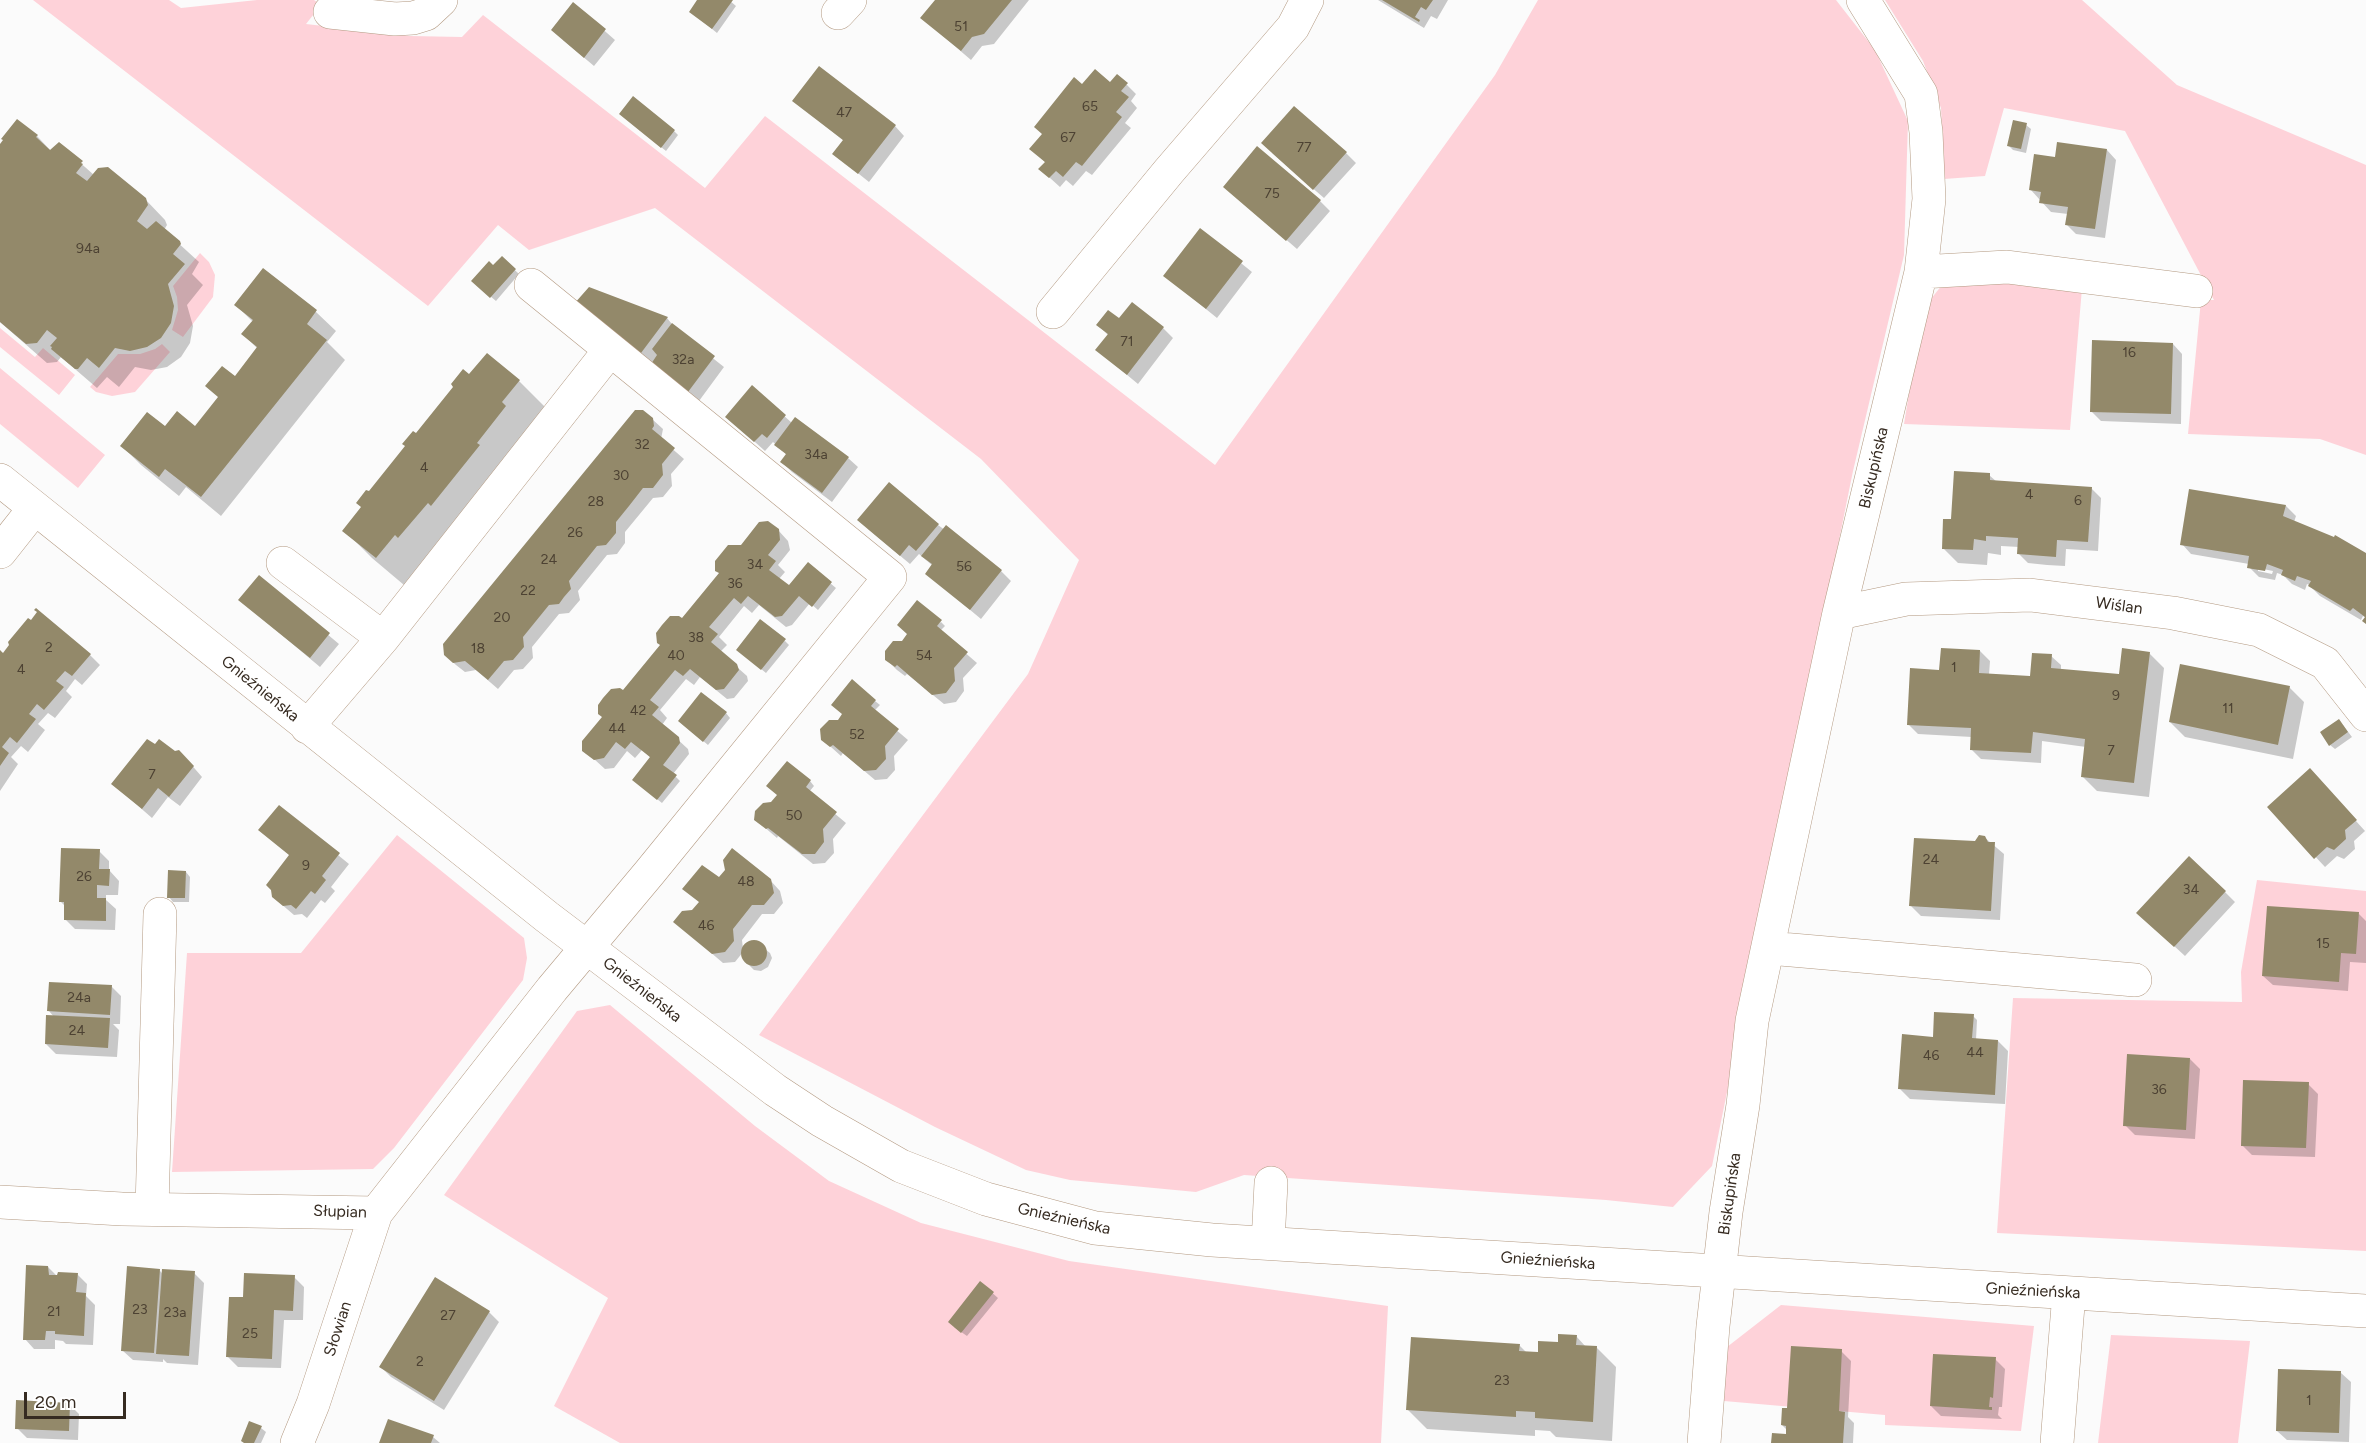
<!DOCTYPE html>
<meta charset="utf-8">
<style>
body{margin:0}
#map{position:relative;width:2366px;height:1443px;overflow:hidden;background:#fbfbfb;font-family:Figtree,sans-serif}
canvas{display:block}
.scale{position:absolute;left:24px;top:1392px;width:102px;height:27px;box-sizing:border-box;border:3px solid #362b21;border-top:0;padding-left:8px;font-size:18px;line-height:21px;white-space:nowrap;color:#362b21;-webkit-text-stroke:4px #fff;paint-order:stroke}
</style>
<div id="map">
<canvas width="2366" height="1443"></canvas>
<div class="scale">20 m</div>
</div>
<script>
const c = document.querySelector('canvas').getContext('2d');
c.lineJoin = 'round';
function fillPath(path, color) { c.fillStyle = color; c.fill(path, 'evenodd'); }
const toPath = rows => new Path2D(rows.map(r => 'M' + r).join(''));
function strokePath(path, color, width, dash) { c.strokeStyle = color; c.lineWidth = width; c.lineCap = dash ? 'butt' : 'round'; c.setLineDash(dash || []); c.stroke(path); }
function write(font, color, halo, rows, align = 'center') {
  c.font = font + ' Figtree,sans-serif'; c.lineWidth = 6; c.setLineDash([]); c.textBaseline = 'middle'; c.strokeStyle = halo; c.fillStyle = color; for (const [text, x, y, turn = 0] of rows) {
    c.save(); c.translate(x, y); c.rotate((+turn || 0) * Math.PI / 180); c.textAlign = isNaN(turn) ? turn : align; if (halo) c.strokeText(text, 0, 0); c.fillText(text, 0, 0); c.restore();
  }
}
const green = toPath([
 [33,0,169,0,181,8,257,0,314,0,321,5,306,24,410,36,462,37,483,15,705,188,765,116,1215,465,1495,75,1538,0,1836,0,1875,50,1908,121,1904,255,1853,471,1712,1166,1673,1207,1606,1200,1244,1175,1196,1192,1070,1180,1026,1170,935,1127,759,1035,1028,674,1079,560,981,459,655,208,529,250,498,225,428,306],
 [1885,0,2082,0,2177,85,2366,165,2366,455,2320,439,2188,434,2201,300,2214,300,2125,131,2004,108,1985,176,1944,179,1941,108,1923,61],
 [200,253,209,262,215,275,213,297,183,337,172,330,178,310,177,297,173,286],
 [2005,280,2082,288,2070,430,1904,424,1923,309,1942,285],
 [0,328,35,357,43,348,75,375,59,395,0,347],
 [162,344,170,352,135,392,112,396,96,392,90,387,118,354,140,354,155,349],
 [0,368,105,455,78,488,0,424],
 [397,835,524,938,527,958,523,980,394,1148,373,1169,172,1172,187,953,301,953],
 [2257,880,2366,891,2366,1251,1997,1233,2013,998,2242,1002,2241,972],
 [610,1005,755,1126,829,1181,921,1223,1069,1261,1388,1306,1381,1443,620,1443,554,1406,608,1298,444,1195,577,1011],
 [1781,1305,2034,1326,2021,1431,1885,1425,1885,1415,1724,1401,1727,1347],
 [2111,1335,2250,1341,2238,1443,2098,1443]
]);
const shadow = toPath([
 [699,0,729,0,736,6,717,33,691,12],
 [937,0,1029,0,994,44,982,46,971,60,922,18],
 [1378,0,1448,0,1437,19,1431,16,1424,28],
 [574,4,615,40,594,66,563,40],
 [1111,84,1127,85,1136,94,1131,101,1137,108,1125,123,1131,128,1092,175,1086,171,1073,186,1066,180,1060,187,1040,169,1046,163,1031,149,1082,87],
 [794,101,895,126,904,136,869,182,834,154,844,141],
 [625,118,674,131,678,135,666,151],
 [2026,125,2031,129,2026,153,2013,150,2009,146],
 [37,136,51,151,59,144,94,175,145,199,165,220,167,225,164,230,199,262,192,274,203,285,187,305,193,326,190,343,181,357,167,367,151,370,135,367,119,387,107,377,97,388,61,357,57,362,47,363,0,322,0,147],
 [2107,150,2116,160,2105,238,2076,234,2066,224,2068,214,2051,212,2030,189,2056,158],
 [1272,153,1346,153,1356,163,1324,198],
 [1225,187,1320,201,1330,211,1297,249],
 [1200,230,1252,272,1217,318,1165,276],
 [502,258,519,274,496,301,478,286],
 [264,270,316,312,336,331,327,342,345,360,221,516,186,487,179,496,141,465,122,446,165,428,196,428,258,349,243,334,253,322,236,305],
 [586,314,667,318,676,329,724,367,699,401],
 [1120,321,1163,328,1173,338,1138,384,1097,350,1108,335,1098,325],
 [2173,344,2182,354,2181,424,2101,421,2091,411],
 [487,355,519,381,547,409,404,585,372,558,344,530,363,507,369,493,416,435],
 [752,387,792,423,848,458,858,467,832,502,792,472,782,462,787,455,773,442,765,451,737,426],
 [652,419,663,429,661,439,684,459,671,474,672,486,663,497,653,498,625,532,625,543,617,554,607,555,578,591,580,600,574,607,569,613,559,614,532,647,533,658,523,669,514,670,498,689,476,670,465,672,456,665,445,655],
 [1989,475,1997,482,2091,488,2101,498,2098,551,2066,549,2065,566,2047,565,2028,563,2018,553,2019,547,2001,546,2001,555,1988,553,1987,565,1958,563,1943,548,1952,520],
 [2190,491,2286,506,2296,516,2294,522,2366,555,2366,618,2363,616,2361,620,2320,596,2309,585,2307,584,2305,590,2292,584,2283,575,2277,573,2275,580,2259,577,2249,567,2249,564,2191,554,2182,544],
 [2258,568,2273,571,2272,574,2258,571],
 [938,525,1001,571,1011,581,981,619,927,574,933,566,919,554,910,564,868,529],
 [778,530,788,541,790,550,778,565,785,572,779,579,794,592,808,565,836,588,818,610,810,603,792,625,786,627,759,605,752,613,744,606,719,637,727,645,720,652,747,676,748,681,734,698,727,699,700,677,694,685,686,679,660,710,667,718,662,725,688,749,689,754,673,774,680,781,662,803,638,784,651,758,642,750,635,758,627,751,614,768,605,769,584,750,624,692,741,547],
 [259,577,339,644,320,667,240,600],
 [941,622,945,626,940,631,977,663,963,678,964,691,956,702,944,704,907,674,905,676,897,670,887,660],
 [785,641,789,645,766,673,743,654],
 [1980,651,1990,661,1989,675,2032,677,2051,656,2061,665,2061,671,2120,676,2149,653,2164,668,2149,797,2097,791,2082,776,2086,747,2042,741,2041,763,1981,759,1971,749,1972,737,1918,734,1908,724,1941,672],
 [0,654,90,655,100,665,82,685,75,679,66,691,72,697,55,718,48,713,38,724,45,730,28,752,21,746,11,757,18,764,0,791],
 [2289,687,2304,702,2293,759,2185,737,2170,722],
 [875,701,880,705,874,711,908,740,894,756,895,770,887,779,875,780,843,753,841,756,822,739,839,721],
 [726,713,730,718,708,745,684,725],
 [2343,725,2352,737,2335,749,2330,745],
 [175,753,189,762,202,777,180,806,168,797,152,818,113,784],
 [2319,780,2365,831,2354,841,2355,849,2344,859,2337,856,2325,867,2269,807],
 [810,781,814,786,809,792,846,823,833,839,834,853,825,863,813,864,778,836,777,838,756,820,772,804],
 [279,807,349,864,331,887,335,891,325,903,321,900,307,918,302,914,294,915,273,897,290,856],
 [1984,837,2004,854,2000,920,1921,916,1911,906,1976,842],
 [99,851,109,861,109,870,119,881,118,895,106,895,106,900,116,909,115,930,75,929,65,919,66,907,60,901],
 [186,872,190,877,189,902,173,902,169,897],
 [719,879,770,880,780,891,783,903,774,914,762,914,742,940,743,949,748,943,755,941,770,953,772,958,768,967,761,971,754,970,743,959,743,952,735,962,723,963,675,922,693,911],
 [2225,892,2235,902,2185,956,2148,922],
 [2359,914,2366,921,2366,963,2350,962,2348,991,2273,985,2263,976],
 [111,986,121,996,120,1024,113,1024,119,1030,117,1057,56,1054,46,1044,54,1017,49,1011],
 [1973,1016,1977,1020,1976,1040,1998,1041,2008,1051,2005,1104,1910,1099,1900,1089,1934,1038],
 [2190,1059,2200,1069,2195,1139,2135,1135,2125,1125],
 [2308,1084,2318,1094,2315,1157,2252,1155,2242,1145],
 [48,1267,59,1278,77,1274,87,1284,86,1296,95,1305,93,1345,66,1344,63,1341,55,1340,55,1349,34,1349,25,1339],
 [159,1270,163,1274,194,1273,204,1283,198,1365,167,1363,163,1359,163,1362,133,1360,123,1351],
 [294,1277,304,1287,303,1320,284,1320,281,1368,238,1367,228,1357,244,1299],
 [981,1283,998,1298,967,1336,954,1327],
 [489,1312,499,1322,444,1410,391,1377,381,1367],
 [1576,1336,1586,1347,1596,1347,1616,1367,1612,1441,1556,1437,1550,1431,1535,1430,1535,1436,1427,1429,1408,1410,1519,1345,1527,1353,1539,1354],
 [1841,1351,1851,1361,1848,1417,1854,1423,1853,1443,1773,1443,1787,1436,1787,1430,1782,1425],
 [1995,1359,2005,1369,2002,1407,1999,1407,1998,1415,2002,1419,1941,1416,1931,1406],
 [2341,1373,2351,1382,2349,1442,2287,1440,2277,1431],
 [69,1404,79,1414,78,1440,27,1438,17,1428],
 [261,1428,266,1432,261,1443,244,1443],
 [433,1437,440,1443,381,1443]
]);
const building = toPath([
 [697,0,733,0,712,29,689,12],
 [935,0,1012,0,984,34,972,37,961,51,920,18],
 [1382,0,1433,0,1426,10,1421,7,1415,17,1420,20,1419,22],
 [573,2,606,29,584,58,551,30],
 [819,66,896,125,858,174,832,154,843,140,792,101],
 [1095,69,1110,82,1117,74,1128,83,1121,91,1129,97,1116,112,1122,117,1082,166,1076,162,1063,177,1056,171,1049,178,1038,169,1045,162,1029,149,1042,134,1034,127,1074,77,1082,84],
 [633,96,675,130,661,148,619,114],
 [1294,106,1347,152,1313,190,1261,143],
 [17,119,38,135,36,137,50,150,59,142,83,161,81,163,83,164,76,173,87,181,98,168,108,167,146,198,148,205,137,221,147,229,156,221,180,241,181,244,173,254,185,264,168,284,174,306,171,323,161,338,147,347,130,351,115,348,99,368,87,358,78,369,75,369,51,349,52,347,50,346,57,338,47,330,37,343,26,344,0,322,0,144,3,140,1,139],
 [2013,120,2027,123,2021,149,2007,146],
 [2057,142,2107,149,2095,229,2065,225,2068,207,2039,203,2041,192,2029,190,2034,154,2055,157],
 [1257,146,1321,200,1286,241,1223,187],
 [1200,228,1243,261,1206,309,1163,276],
 [502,256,516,269,490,298,471,281,489,261,493,265],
 [263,268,317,310,307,324,327,340,201,497,165,469,159,477,120,446,147,412,165,426,177,411,195,426,218,397,205,386,222,366,235,376,257,347,241,334,253,320,234,305],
 [589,287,668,317,638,357,574,304],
 [1132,302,1164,327,1127,375,1095,350,1108,334,1096,325,1108,310,1119,318],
 [672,323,715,356,688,392,651,364,657,355,652,349],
 [2092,340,2173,343,2171,414,2090,412],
 [487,353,520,380,502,402,506,406,477,443,480,445,431,506,428,503,398,538,395,535,376,558,342,531,361,507,356,503,366,490,369,491,405,446,402,444,413,431,416,433,453,387,451,384,463,369,469,374],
 [752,385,786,415,767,438,762,434,754,442,725,417],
 [635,410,643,410,653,418,654,426,652,429,675,448,662,464,663,475,653,488,643,488,629,506,616,522,616,533,606,545,597,546,569,581,571,589,564,597,559,604,549,605,523,637,524,647,513,660,504,661,488,680,465,661,453,663,444,655,443,644],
 [795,417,849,457,822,493,780,462,786,454,774,445],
 [1954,471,1990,473,1990,480,2092,487,2088,542,2057,540,2056,557,2017,554,2018,538,1986,536,1986,541,1974,539,1973,550,1942,549,1943,519,1951,519],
 [889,482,939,524,916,551,909,545,900,556,857,520],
 [2189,489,2286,505,2283,516,2334,537,2335,535,2366,553,2366,624,2362,621,2365,617,2353,608,2350,611,2308,586,2311,581,2297,576,2295,581,2281,575,2283,570,2267,564,2265,571,2247,568,2249,556,2180,545],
 [768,521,779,529,780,540,768,555,776,561,769,570,789,585,808,562,832,582,812,607,799,596,782,616,775,617,748,596,741,604,734,598,709,627,718,634,711,642,737,664,739,670,724,689,716,690,690,669,683,676,675,670,650,700,659,707,652,715,679,737,680,743,663,765,677,775,657,800,632,780,650,757,631,742,625,749,616,742,604,758,594,760,582,751,582,741,602,717,598,714,598,705,603,698,611,689,620,688,623,690,660,645,657,643,656,633,662,625,670,616,679,616,682,618,719,573,715,571,715,561,728,545,741,545,759,522],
 [946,525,1002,570,970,610,925,574,932,564,921,556],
 [259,575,330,633,310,658,238,600],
 [917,600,942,620,937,626,968,652,954,668,955,681,946,693,932,695,897,665,895,667,885,660,885,651,893,641,902,641,907,634,897,625],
 [36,608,91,654,72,676,65,671,56,681,64,687,44,710,37,704,29,714,36,719,17,743,10,737,2,747,9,753,0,766,0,650,3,653,9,645,8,642,28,618,31,620,37,612,34,610],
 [760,619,786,639,761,670,736,650],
 [1941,648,1980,650,1979,673,2030,676,2032,653,2052,654,2051,668,2119,674,2122,648,2150,652,2134,783,2081,777,2085,739,2033,732,2031,753,1970,750,1971,728,1907,725,1910,668,1939,670],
 [2180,664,2290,686,2278,745,2169,722],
 [852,679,876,700,871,706,899,729,885,746,886,759,876,770,864,771,833,745,830,747,821,740,820,729,829,720,838,720,842,714,831,705],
 [701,692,727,712,703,742,678,721],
 [2339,719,2348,732,2329,746,2320,732],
 [147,739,155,744,159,739,175,751,179,750,194,766,169,797,158,788,142,809,111,784],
 [787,761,811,780,806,787,837,812,823,829,824,842,815,854,802,854,768,828,766,829,754,820,755,811,763,803,771,802,777,795,766,786],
 [2310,768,2357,820,2345,830,2346,839,2334,850,2327,847,2314,859,2267,807],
 [279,805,340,853,322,876,326,880,315,894,311,891,296,909,291,905,283,906,272,897,271,890,266,885,289,855,258,830],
 [1979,835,1985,836,1988,842,1995,842,1991,911,1909,906,1914,838,1975,841],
 [61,848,100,849,99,869,110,869,109,886,97,885,97,898,106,898,106,921,64,920,64,902,59,902],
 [732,848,771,879,774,893,764,905,752,905,733,929,734,941,725,952,712,954,673,922,682,911,692,910,699,902,682,889,702,865,719,877,725,870,723,860],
 [2189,856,2226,891,2174,947,2136,913],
 [168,870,186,871,185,898,167,898],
 [2267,906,2359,912,2356,954,2341,953,2339,982,2262,976],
 '741 953a13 13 0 1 1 26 0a13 13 0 1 1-26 0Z',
 [49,982,112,985,110,1015,47,1011],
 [1934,1012,1974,1014,1972,1038,1998,1040,1995,1095,1898,1089,1902,1034,1933,1037],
 [46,1015,110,1018,108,1048,45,1044],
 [2127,1054,2190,1058,2186,1130,2123,1126],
 [2243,1080,2309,1082,2306,1148,2241,1146],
 [26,1265,48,1266,49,1275,57,1275,58,1272,78,1273,76,1292,86,1293,84,1336,55,1334,55,1331,46,1331,45,1340,23,1340],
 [127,1266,160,1269,154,1353,121,1351],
 [162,1269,195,1271,189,1356,156,1354],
 [244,1273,295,1275,293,1311,274,1310,272,1359,226,1357,229,1297,243,1297],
 [435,1277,490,1311,434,1401,379,1367],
 [980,1281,994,1292,961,1333,948,1322],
 [1558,1334,1577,1335,1576,1345,1597,1346,1593,1422,1535,1418,1535,1412,1516,1411,1516,1417,1406,1410,1411,1337,1520,1344,1519,1351,1538,1352,1538,1341,1558,1342],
 [1791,1346,1842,1349,1839,1411,1845,1412,1843,1443,1771,1443,1772,1433,1786,1434,1786,1426,1781,1425,1782,1408,1787,1408],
 [1933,1354,1996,1357,1993,1398,1990,1397,1989,1407,1992,1407,1992,1410,1930,1406],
 [2278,1369,2341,1371,2339,1433,2276,1431],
 [16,1400,70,1403,69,1431,15,1429],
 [388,1419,434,1435,431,1443,379,1443],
 [249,1421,262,1426,254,1443,244,1443,241,1441]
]);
const minor = toPath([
 [330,12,395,19,413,18,426,14,441,0],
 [838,13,850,0],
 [1921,272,2007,267,2196,291],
 [1053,312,1169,171,1293,27,1307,0],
 [0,480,547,917,775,1090,822,1121,901,1166,986,1199,1095,1228,1212,1240,2366,1311],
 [0,552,34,509],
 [283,563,383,638],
 [1839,613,1906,599,2030,595,2173,613,2259,630,2325,663,2366,715],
 [307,727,383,638,610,350],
 [1769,948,2135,980],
 [0,1202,122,1209,376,1213],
 [152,1209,160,914],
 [1268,1243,1271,1183],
 [297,1443,313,1404,376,1213,552,989,650,872,890,577,531,285],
 [1704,1443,1713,1326,1726,1212,1743,1105,1752,1021,1839,613,1921,272,1929,199,1926,132,1921,94,1863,0],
 [2057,1443,2069,1293]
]);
const numberNames = [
 ["51",961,27],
 ["65",1090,107],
 ["47",844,113],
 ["67",1068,138],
 ["77",1304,148],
 ["75",1272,194],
 ["94a",88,249],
 ["71",1127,342],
 ["16",2129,353],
 ["32a",683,360],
 ["32",642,445],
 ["34a",816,455],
 ["4",424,468],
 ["30",621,476],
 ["4",2029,495],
 ["6",2078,501],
 ["28",596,502],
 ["26",575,533],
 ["24",549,560],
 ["34",755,565],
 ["56",964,567],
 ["36",735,584],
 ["22",528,591],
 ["20",502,618],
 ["38",696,638],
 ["2",49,648],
 ["18",478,649],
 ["40",676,656],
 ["54",924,656],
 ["1",1954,668],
 ["4",21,670],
 ["9",2116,696],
 ["11",2228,709],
 ["42",638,711],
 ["44",617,729],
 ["52",857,735],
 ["7",2111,751],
 ["7",152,775],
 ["50",794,816],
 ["24",1931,860],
 ["9",306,866],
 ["26",84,877],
 ["48",746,882],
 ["34",2191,890],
 ["46",706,926],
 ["15",2323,944],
 ["24a",79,998],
 ["24",77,1031],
 ["44",1975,1053],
 ["46",1931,1056],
 ["36",2159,1090],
 ["23",140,1310],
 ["21",54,1312],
 ["23a",175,1313],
 ["27",448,1316],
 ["25",250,1334],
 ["2",420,1362],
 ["23",1502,1381],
 ["1",2309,1401]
];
const streetNames = [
 ["Biskupińska",1874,468,-77],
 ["Wiślan",2119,606,8],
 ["Gnieźnieńska",260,689,39],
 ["Gnieźnieńska",642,990,38],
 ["Biskupińska",1730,1194,-82],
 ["Słupian",340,1212,2],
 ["Gnieźnieńska",1064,1219,13],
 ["Gnieźnieńska",1548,1261,4],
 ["Gnieźnieńska",2033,1291,3],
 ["Słowian",338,1329,-72]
];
fillPath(green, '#fed2d9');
fillPath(shadow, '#0003');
fillPath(building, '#93896a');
strokePath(minor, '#b39981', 34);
strokePath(minor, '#fff', 33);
write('14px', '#4d4233', null, numberNames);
write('16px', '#362b21', '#fff', streetNames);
</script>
